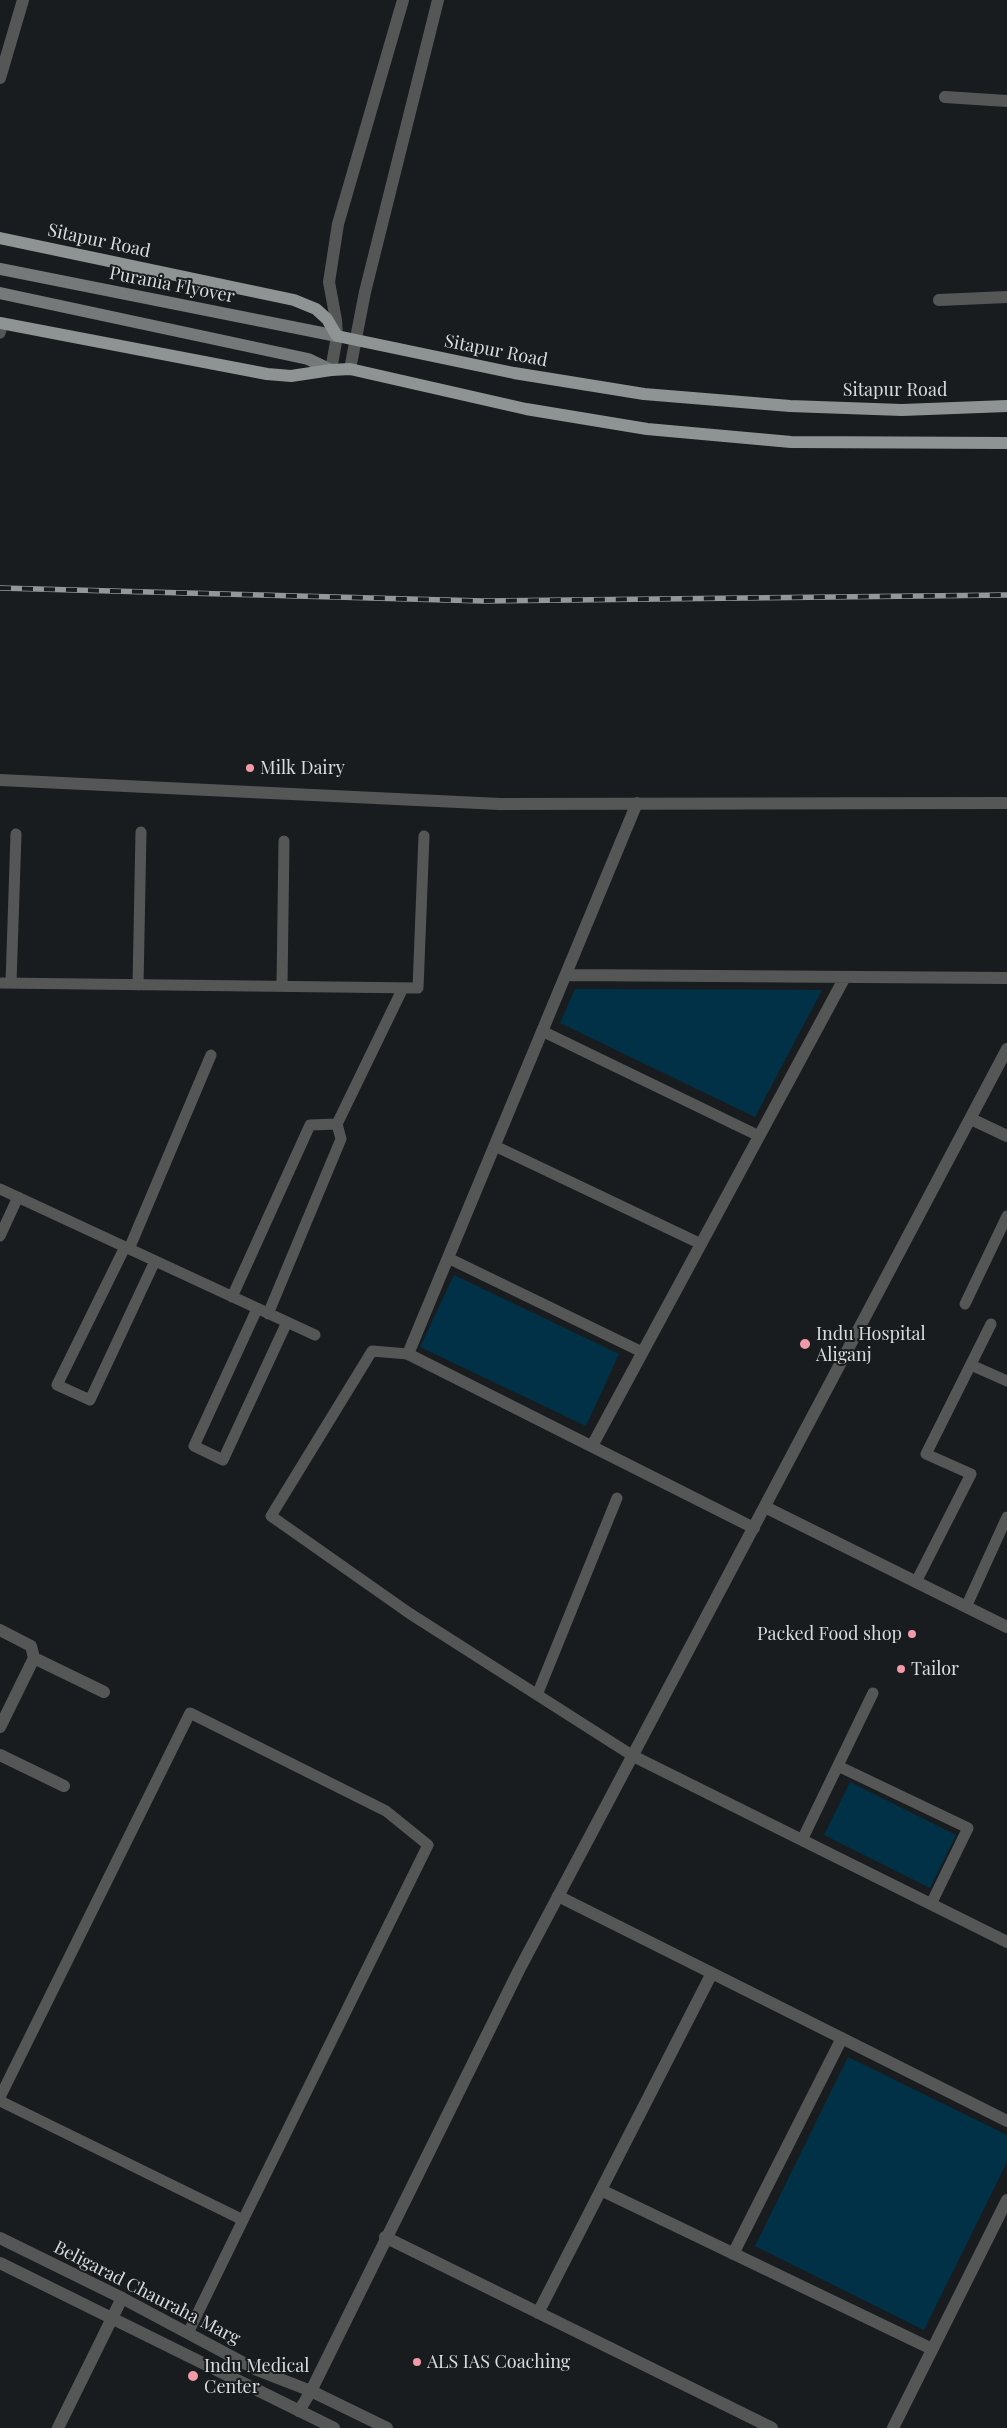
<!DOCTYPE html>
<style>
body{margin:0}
canvas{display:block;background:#181c1e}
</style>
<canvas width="1007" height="2428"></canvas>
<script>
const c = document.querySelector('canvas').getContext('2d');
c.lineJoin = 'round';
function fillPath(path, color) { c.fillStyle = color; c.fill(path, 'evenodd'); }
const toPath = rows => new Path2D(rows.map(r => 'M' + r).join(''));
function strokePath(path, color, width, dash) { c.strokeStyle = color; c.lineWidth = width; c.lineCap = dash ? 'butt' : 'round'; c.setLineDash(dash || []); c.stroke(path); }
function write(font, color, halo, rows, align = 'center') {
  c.font = font + ' "Playfair Display",serif'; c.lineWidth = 4; c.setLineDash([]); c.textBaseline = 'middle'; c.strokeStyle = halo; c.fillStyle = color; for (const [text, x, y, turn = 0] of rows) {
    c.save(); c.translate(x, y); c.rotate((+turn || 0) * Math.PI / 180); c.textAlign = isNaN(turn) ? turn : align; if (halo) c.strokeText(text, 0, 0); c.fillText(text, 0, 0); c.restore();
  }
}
const green = toPath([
 [575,989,822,990,755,1117,560,1023],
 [454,1275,619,1354,586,1426,420,1347],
 [850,1782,956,1835,930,1888,824,1835],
 [848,2057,1007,2135,1007,2162,924,2330,755,2246]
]);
const service = toPath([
 [0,333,3,324],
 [0,983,418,988,424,836],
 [11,983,16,834],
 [138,985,141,832],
 [282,986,284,841],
 [542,1031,759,1136],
 [495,1146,701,1244],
 [0,1189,315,1335],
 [0,1236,18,1197],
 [125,1247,57,1385,90,1400,155,1261],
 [129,1249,211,1055],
 [448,1258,642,1352],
 [232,1297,310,1125,337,1124],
 [965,1304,1007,1216],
 [257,1309,194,1446,223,1460,287,1322],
 [268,1314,341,1139,337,1124,403,988],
 [408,1354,372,1351,271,1516,409,1613,633,1756],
 [971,1365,1007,1381],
 [916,1582,971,1474,926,1454,991,1324],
 [966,1607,1007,1517],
 [537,1695,617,1498],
 [838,1766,968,1828,931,1904],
 [802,1840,873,1693],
 [0,2097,190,1713,386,1811,428,1845,243,2220,0,2101],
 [188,2333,243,2220]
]);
const minor = toPath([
 [0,78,23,0],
 [945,97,1007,101],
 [939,300,1007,297],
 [0,780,500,804,1007,803],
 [637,803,408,1354,754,1528],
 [566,975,1007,978],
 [971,1119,1007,1136],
 [592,1446,845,977],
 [0,1630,31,1646,34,1658,0,1727],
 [34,1658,104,1692],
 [0,1755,64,1786],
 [633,1756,1007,1942],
 [558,1896,1007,2121],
 [601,2190,932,2349],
 [385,2237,772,2428],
 [733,2254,842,2038],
 [538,2313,712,1973],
 [58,2428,122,2298],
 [893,2428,1007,2200]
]);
const tertiary = toPath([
 [350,369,365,292,438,0],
 [331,370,337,336,336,320,329,282,338,224,403,0],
 [765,1507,1007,1627],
 [0,2238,122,2298,257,2370,311,2391,387,2428],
 [0,2263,334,2428],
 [299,2411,311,2391,519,1970,1007,1049]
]);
const secondary = toPath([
 [0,269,337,336],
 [0,293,308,359,331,370]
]);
const primary = toPath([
 [0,238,294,300,316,309,327,319,337,336,514,373,644,394,790,406,902,410,1007,406],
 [0,323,267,374,291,376,331,370,350,369,526,409,647,429,791,442,1007,443]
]);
const rail = toPath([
 [0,588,483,601,1007,595]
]);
const markers = [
 [250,768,5,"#f39aa8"],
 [805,1344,6,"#f39aa8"],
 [912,1634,5,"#f39aa8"],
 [901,1669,5,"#f39aa8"],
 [417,2362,5,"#f39aa8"],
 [193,2376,6,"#f39aa8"]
];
const streetNames = [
 ["Sitapur Road",99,241,12],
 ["Purania Flyover",172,285,11],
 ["Sitapur Road",496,351,11],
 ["Sitapur Road",895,390],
 ["Beligarad Chauraha Marg",147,2293,27]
];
const poiNames = [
 ["Milk Dairy",260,768],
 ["Indu Hospital",816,1334],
 ["Aliganj",816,1355],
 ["Packed Food shop",902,1634,"right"],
 ["Tailor",911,1669],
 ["ALS IAS Coaching",427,2362],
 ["Indu Medical",204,2366],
 ["Center",204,2387]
];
fillPath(green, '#003146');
strokePath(service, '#555757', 11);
strokePath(minor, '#555757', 12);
strokePath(tertiary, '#555757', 12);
strokePath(secondary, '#757979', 12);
strokePath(primary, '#8e9394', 12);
strokePath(rail, '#949799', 5.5);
strokePath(rail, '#181c1e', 4, [11]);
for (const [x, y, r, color] of markers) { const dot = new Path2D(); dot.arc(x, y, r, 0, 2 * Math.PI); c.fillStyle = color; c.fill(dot); strokePath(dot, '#181c1e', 2); }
write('18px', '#d9dcdd', '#181c1e', streetNames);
write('18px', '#d9dcdd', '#181c1e', poiNames, 'left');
</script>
